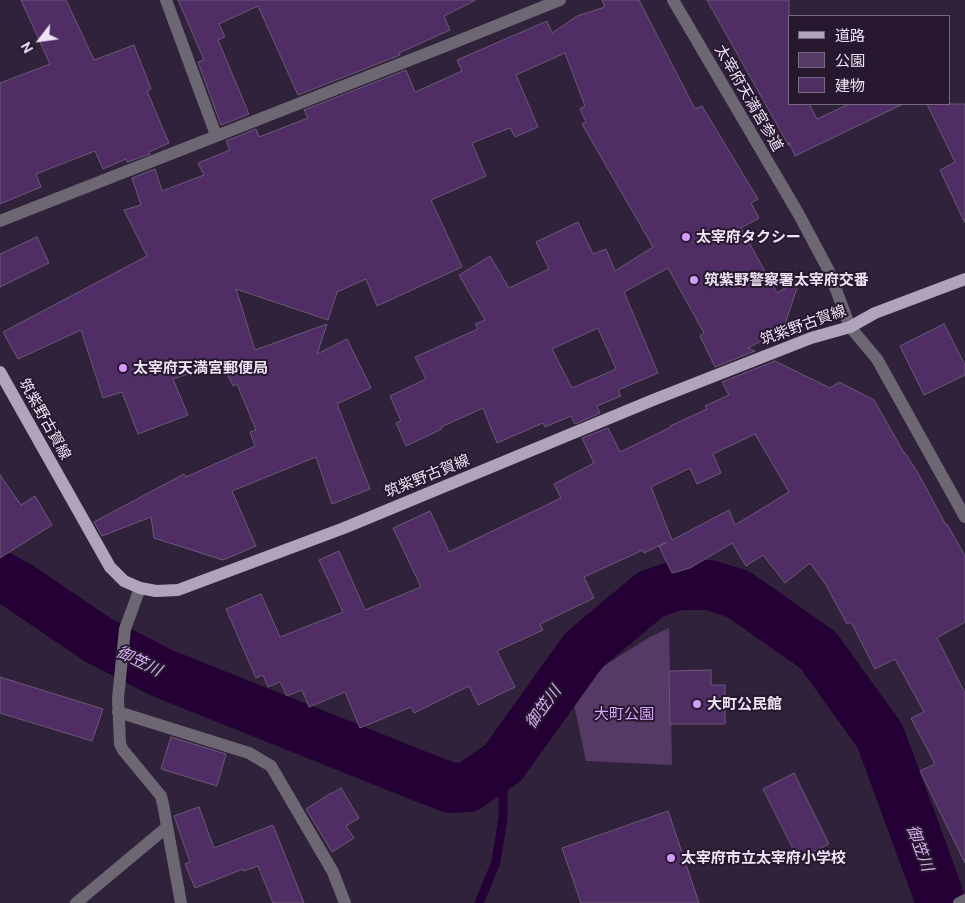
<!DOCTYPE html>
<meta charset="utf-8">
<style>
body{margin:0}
#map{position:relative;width:965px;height:903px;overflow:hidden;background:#30223a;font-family:Ubuntu,"Noto Sans JP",sans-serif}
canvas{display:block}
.legend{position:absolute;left:788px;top:15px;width:162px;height:90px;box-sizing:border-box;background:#271830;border:1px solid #776a7e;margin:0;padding:6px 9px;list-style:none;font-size:15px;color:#eee4f4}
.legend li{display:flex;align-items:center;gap:10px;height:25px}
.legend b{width:25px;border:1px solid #776a7e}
.north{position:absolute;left:15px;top:15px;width:50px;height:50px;-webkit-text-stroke:4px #271830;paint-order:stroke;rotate:240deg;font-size:14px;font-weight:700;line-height:20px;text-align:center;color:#eee4f4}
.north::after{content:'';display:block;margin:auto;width:18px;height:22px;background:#eee4f4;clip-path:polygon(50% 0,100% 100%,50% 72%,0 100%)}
</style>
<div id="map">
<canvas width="965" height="903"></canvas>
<ul class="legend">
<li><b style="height:6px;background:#b2a3bd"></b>道路</li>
<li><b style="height:14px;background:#543a64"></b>公園</li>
<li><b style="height:14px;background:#502d65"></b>建物</li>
</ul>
<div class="north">N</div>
</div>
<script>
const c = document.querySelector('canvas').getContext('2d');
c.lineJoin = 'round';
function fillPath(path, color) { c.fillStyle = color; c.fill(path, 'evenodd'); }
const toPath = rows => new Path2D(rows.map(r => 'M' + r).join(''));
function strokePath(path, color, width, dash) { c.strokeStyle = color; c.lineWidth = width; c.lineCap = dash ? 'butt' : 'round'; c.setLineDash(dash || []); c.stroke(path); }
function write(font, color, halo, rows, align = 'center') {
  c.font = font + ' Ubuntu,"Noto Sans JP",sans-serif'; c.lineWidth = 4; c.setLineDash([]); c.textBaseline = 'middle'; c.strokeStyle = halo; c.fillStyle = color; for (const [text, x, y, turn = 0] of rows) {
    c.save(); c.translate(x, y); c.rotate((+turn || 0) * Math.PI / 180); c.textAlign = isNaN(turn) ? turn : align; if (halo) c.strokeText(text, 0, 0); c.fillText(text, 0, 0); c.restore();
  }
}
const green = toPath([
 [669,628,672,765,586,761,573,700,605,665,650,637]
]);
const stream = toPath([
 [479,903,496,862,503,818,503,763]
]);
const river = toPath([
 [0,576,17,585,98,640,162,673,427,779,451,788,468,787,503,763,584,650,651,594,678,585,709,585,738,594,818,650,880,736,937,891,940,903]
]);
const building = toPath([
 [21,0,66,0,94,60,134,45,151,89,147,91,169,143,149,152,150,154,127,162,126,159,103,169,95,151,36,174,41,187,0,204,0,83,50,64,21,0],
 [178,0,476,0,444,16,450,30,399,53,400,55,298,95,258,6,219,24,225,37,218,40,249,114,221,125,198,62,204,60,178,0],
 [602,0,639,0,695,109,702,106,758,199,751,203,759,218,741,228,777,293,800,279,783,330,748,348,755,351,715,367,700,336,704,333,668,268,624,292,658,373,618,390,621,396,597,406,600,413,575,424,571,416,545,427,543,423,497,443,483,408,441,427,442,429,406,446,396,423,401,421,390,396,426,379,415,357,478,329,475,324,485,320,459,275,490,256,509,288,549,269,536,242,578,222,593,254,606,249,615,271,653,247,582,124,586,122,580,109,585,106,565,53,516,75,538,127,515,137,510,128,472,143,486,176,431,200,462,267,377,306,366,279,337,292,328,320,236,289,255,350,327,324,317,354,347,339,371,388,337,404,370,489,332,504,316,457,232,491,256,546,223,560,154,538,151,517,102,536,94,522,184,474,186,477,255,446,250,432,256,430,237,384,233,386,222,363,173,379,188,415,138,434,122,392,103,398,81,330,18,359,3,332,147,256,124,210,141,205,132,178,155,169,162,191,204,175,198,163,230,150,226,141,256,129,259,137,308,118,304,110,406,70,415,92,462,71,457,60,547,21,552,33,577,16,605,7,602,0],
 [598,328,616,369,572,388,552,349,598,328],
 [707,0,789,0,789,104,809,104,817,119,849,104,903,104,795,156,789,142,789,146,707,0],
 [927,104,965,104,965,223,940,170,955,162,927,104],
 [37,237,49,263,0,287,0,254,37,237],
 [944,324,965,365,965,375,924,395,900,346,944,324],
 [775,361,830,388,839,382,874,400,904,453,905,453,918,473,946,525,947,524,965,556,965,622,937,638,965,693,965,863,920,771,935,764,911,718,924,712,895,659,875,669,851,622,847,624,826,585,810,563,785,583,763,555,746,566,732,543,690,568,672,573,659,546,667,542,644,553,643,550,584,577,594,598,540,624,543,630,497,651,515,687,478,705,469,686,414,713,411,707,360,728,345,692,309,707,302,690,287,696,280,682,268,687,263,675,256,678,226,609,261,594,280,637,343,612,319,560,339,551,365,610,421,587,393,528,430,511,449,552,561,498,554,484,594,463,582,438,608,428,620,452,671,427,670,426,707,409,705,406,729,395,722,382,775,361],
 [755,434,789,492,735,525,729,510,672,540,651,487,690,468,697,484,721,473,713,454,755,434],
 [0,475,21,505,35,496,52,525,0,558,0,475],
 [711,670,711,685,725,685,725,724,670,724,669,671,711,670],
 [0,677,103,709,92,741,0,713,0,677],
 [171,737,226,754,217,786,161,769,171,737],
 [794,773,829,844,798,859,763,789,794,773],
 [341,788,359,818,346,826,354,838,332,852,306,809,331,793,331,794,341,788],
 [199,807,214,848,273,825,304,903,273,903,258,866,244,871,243,869,195,888,185,864,190,862,174,816,199,807],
 [668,811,699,903,581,903,562,848,668,811]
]);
const street = toPath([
 [166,0,216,135],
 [673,0,798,213,829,271,850,327,877,359,965,517],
 [0,221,443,47,560,0],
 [140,588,125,629,118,698,120,744,123,750,161,796,163,804,181,903],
 [118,712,249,753,271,766,333,872,345,903],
 [76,903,167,827],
 [959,903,965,900]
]);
const primary = toPath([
 [0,372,110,567,124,581,140,588,156,591,178,590,344,528,653,400,811,338,850,327,875,313,965,279]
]);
const markers = [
 [686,237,5,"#d59bfa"],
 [694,280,5,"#d59bfa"],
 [123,368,5,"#d59bfa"],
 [697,704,5,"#d59bfa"],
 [671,858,5,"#d59bfa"]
];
const streetNames = [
 ["太宰府天満宮参道",749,98,60],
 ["筑紫野古賀線",803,325,-20],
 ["筑紫野古賀線",45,419,61],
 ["筑紫野古賀線",427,476,-22]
];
const poiNames = [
 ["太宰府タクシー",696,237],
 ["筑紫野警察署太宰府交番",704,280],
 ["太宰府天満宮郵便局",133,368],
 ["大町公民館",707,704],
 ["太宰府市立太宰府小学校",681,858]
];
const parkNames = [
 ["大町公園",624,714]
];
const waterNames = [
 ["御笠川",139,661,26],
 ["御笠川",543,707,-54],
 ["御笠川",920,848,70]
];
fillPath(green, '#543a64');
strokePath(stream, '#240035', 9);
strokePath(river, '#240035', 50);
fillPath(building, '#502d65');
strokePath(building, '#6a5a75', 1);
strokePath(street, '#6d6673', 12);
strokePath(primary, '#b2a3bd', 12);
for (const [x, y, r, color] of markers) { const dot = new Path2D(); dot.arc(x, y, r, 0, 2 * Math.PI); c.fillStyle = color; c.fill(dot); strokePath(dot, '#271830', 2); }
write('15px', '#eee4f4', '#271830', streetNames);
write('bold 15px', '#eee4f4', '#271830', poiNames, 'left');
write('15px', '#d9a6fb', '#271830', parkNames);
write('italic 16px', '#dab1f5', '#271830', waterNames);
</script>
